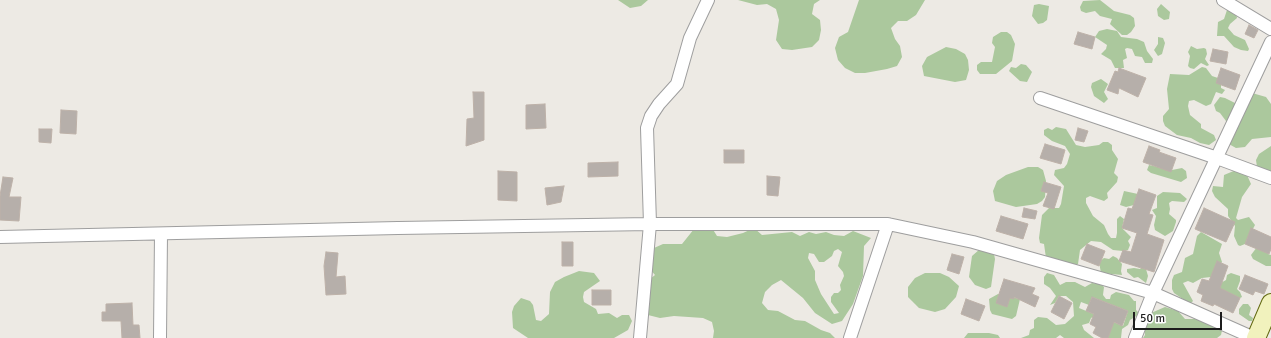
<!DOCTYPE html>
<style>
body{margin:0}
#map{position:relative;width:1271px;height:338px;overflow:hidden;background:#edeae4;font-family:Signika,sans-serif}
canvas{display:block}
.scale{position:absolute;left:1133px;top:312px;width:89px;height:18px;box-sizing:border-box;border:2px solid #1d1d1d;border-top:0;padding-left:5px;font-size:12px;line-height:14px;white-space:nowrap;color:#1d1d1d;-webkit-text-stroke:3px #fff;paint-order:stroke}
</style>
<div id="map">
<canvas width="1271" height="338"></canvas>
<div class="scale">50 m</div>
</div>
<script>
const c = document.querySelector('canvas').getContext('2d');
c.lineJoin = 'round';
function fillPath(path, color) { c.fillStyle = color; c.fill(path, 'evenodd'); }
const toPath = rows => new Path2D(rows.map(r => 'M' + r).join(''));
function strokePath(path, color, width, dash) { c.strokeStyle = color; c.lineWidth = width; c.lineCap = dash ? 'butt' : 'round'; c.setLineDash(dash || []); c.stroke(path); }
const forest = toPath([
 [618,0,648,0,641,6,630,8],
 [738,0,820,0,814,4,812,14,820,20,821,30,819,40,812,47,792,50,782,49,776,40,779,20,776,9,767,4,757,5],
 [859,0,925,0,916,15,907,21,898,21,891,28,895,39,900,46,902,57,897,66,887,69,865,73,855,73,845,68,838,60,835,48,839,37,848,32],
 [1100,0,1114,11,1130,15,1134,18,1135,26,1131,32,1127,35,1122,35,1110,24,1112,19,1100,16,1095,11,1086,13,1081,11,1080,7,1083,1],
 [1039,4,1049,6,1047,20,1043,23,1038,24,1032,16,1034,5],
 [1161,4,1170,12,1169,19,1164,20,1158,16,1157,9],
 [1227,10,1236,13,1237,18,1230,24,1228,28,1234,35,1245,40,1249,49,1248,51,1241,50,1234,47,1224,36,1217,36,1218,22,1224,19],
 [1107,29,1117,31,1121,37,1137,39,1144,42,1147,51,1153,59,1152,63,1145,63,1142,57,1135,56,1132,49,1127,48,1125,49,1127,58,1123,60,1124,68,1115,68,1111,60,1101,54,1106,49,1107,45,1095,37,1099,31],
 [1001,32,1007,32,1011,35,1015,44,1012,61,996,74,980,74,977,70,977,65,981,62,992,62,995,47,992,43,993,37],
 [1158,37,1163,38,1165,43,1162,54,1158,56,1154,50,1158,44],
 [1191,46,1197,49,1204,48,1206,49,1207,54,1205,59,1209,65,1207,66,1201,63,1194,69,1190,68,1188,66,1190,56,1188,52],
 [946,47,956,49,965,54,968,60,969,70,966,80,955,82,924,76,922,66,927,57],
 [1021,64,1026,65,1032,72,1027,82,1020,81,1009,71,1011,67,1016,68],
 [1202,67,1206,68,1212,76,1221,79,1221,88,1225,90,1222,94,1216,92,1211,104,1206,106,1194,100,1189,101,1188,106,1190,115,1201,124,1201,128,1214,135,1216,140,1209,145,1200,143,1191,138,1177,135,1165,126,1163,121,1163,116,1169,109,1167,89,1170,74,1189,75],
 [1101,79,1108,84,1104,92,1108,99,1104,103,1094,96,1091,87,1092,83],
 [1252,93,1266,97,1271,104,1271,137,1252,139,1245,147,1236,148,1227,143,1226,121,1220,113,1216,111,1214,105,1220,97,1225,98,1237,104],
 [1056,127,1066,129,1076,145,1085,147,1099,145,1103,142,1108,142,1112,145,1112,150,1118,159,1114,173,1118,177,1117,182,1107,193,1108,198,1104,201,1090,196,1086,198,1086,203,1093,216,1104,225,1108,234,1111,238,1116,238,1117,233,1117,219,1120,216,1124,219,1122,228,1131,237,1128,241,1130,245,1128,250,1123,251,1113,250,1101,242,1091,241,1080,250,1078,264,1074,267,1046,258,1044,244,1040,243,1039,238,1042,215,1049,208,1059,208,1061,204,1064,186,1054,175,1055,170,1064,168,1067,164,1070,154,1065,146,1052,141,1044,135,1044,130,1048,128,1052,130],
 [1271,146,1271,182,1257,167,1256,160,1259,154],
 [1149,165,1172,170,1182,168,1186,171,1187,178,1181,182,1151,173,1147,170],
 [1028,167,1038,167,1043,170,1046,181,1045,197,1042,201,1037,204,1016,207,995,201,993,191,997,181,1006,175],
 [1236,170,1247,175,1251,184,1242,197,1236,218,1238,220,1249,217,1255,225,1245,244,1240,246,1238,245,1234,236,1235,226,1228,216,1228,209,1215,197,1212,191,1213,186,1223,187,1224,175],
 [1124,191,1138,194,1134,205,1126,207,1120,205],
 [1163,192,1180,193,1187,199,1184,202,1172,201,1169,203,1170,209,1169,214,1176,220,1176,222,1173,231,1165,236,1155,230,1154,225,1156,216,1152,210,1157,208,1157,196],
 [712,228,717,236,727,237,743,233,754,228,762,235,792,232,800,236,809,232,816,234,826,232,834,235,844,236,853,231,871,238,864,246,863,276,853,304,842,321,832,324,815,313,803,298,781,280,772,285,765,292,762,303,768,310,778,311,795,320,805,321,821,330,830,333,835,338,713,338,714,331,712,322,703,318,674,316,660,318,648,315,645,283,655,275,649,268,654,248,663,244,682,244,694,229],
 [838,249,842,252,838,266,843,272,844,276,840,285,841,290,838,293,834,293,831,297,831,302,839,313,834,314,821,294,815,280,815,271,808,258,809,253,814,254,819,262,824,262,832,256,834,251],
 [1201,232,1222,244,1219,253,1222,262,1211,277,1202,278,1193,283,1188,281,1183,283,1193,301,1190,304,1174,293,1172,289,1172,280,1174,275,1182,272,1185,258,1193,254,1197,236],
 [1257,247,1267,250,1268,254,1271,255,1271,266,1266,266,1253,259,1251,255],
 [980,249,994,254,995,259,991,287,986,289,975,285,969,277,972,256],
 [1113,256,1117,258,1122,264,1121,271,1122,275,1101,273,1099,262,1104,258,1109,259],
 [1142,267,1146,269,1148,276,1146,283,1138,277,1134,278,1127,272,1127,269,1134,268,1140,269],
 [579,271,594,273,600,281,584,292,583,297,584,302,596,309,598,314,609,313,617,318,622,315,629,315,632,321,628,330,614,338,528,338,513,328,512,312,514,306,521,298,530,301,533,305,536,320,541,321,549,314,550,292,555,282,564,277],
 [925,273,940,273,949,277,959,286,956,297,945,309,935,312,919,308,908,297,908,287,915,278],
 [1047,273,1054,275,1060,285,1066,282,1075,282,1085,287,1092,283,1101,284,1104,287,1103,295,1106,299,1110,299,1111,295,1116,292,1129,295,1134,301,1136,301,1136,310,1139,313,1138,315,1130,320,1128,325,1122,329,1121,338,1105,338,1095,316,1091,318,1089,323,1082,325,1084,330,1094,338,1064,338,1060,335,1056,338,1021,338,1029,335,1030,330,1034,328,1034,320,1038,317,1047,318,1056,325,1065,324,1074,316,1073,302,1066,296,1059,296,1055,303,1050,305,1056,296,1050,288,1044,284,1044,277],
 [1092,297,1128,311,1123,326,1079,308,1081,302,1089,305],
 [1231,273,1240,276,1240,281,1237,289,1240,292,1242,297,1236,300,1224,297,1217,285,1226,280,1227,275],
 [998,294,1020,299,1016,316,1012,319,992,314,990,310,989,299],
 [1243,304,1248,304,1251,308,1249,315,1253,318,1252,321,1249,321,1239,314,1239,309],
 [1165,307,1178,311,1185,319,1195,319,1223,326,1221,335,1217,338,1143,338,1145,335,1144,325,1151,313],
 [968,333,989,333,998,335,1000,338,964,338]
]);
const building = toPath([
 [1249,25,1258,30,1254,38,1245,34,1249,25],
 [1078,32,1095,37,1092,49,1074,44,1078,32],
 [1213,49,1228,52,1226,64,1210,61,1213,49],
 [1119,68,1146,78,1138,97,1119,88,1118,94,1107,90,1115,71,1118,72,1119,68],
 [1221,68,1240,75,1235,90,1216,83,1221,68],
 [473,92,484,92,484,140,466,146,467,119,474,118,473,92],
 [545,104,546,128,526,129,526,105,545,104],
 [61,110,77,111,76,134,60,133,61,110],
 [1078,128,1088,131,1084,142,1075,140,1078,128],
 [39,129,52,129,51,143,39,142,39,129],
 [1045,144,1065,150,1061,164,1040,158,1045,144],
 [1149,146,1160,150,1159,152,1176,158,1171,172,1143,162,1149,146],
 [724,150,744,150,744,163,724,163,724,150],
 [618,162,618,176,588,177,588,163,618,162],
 [498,171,517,172,517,201,498,200,498,171],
 [767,176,780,177,778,196,767,195,767,176],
 [3,177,13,178,9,197,21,197,19,221,0,220,0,196,3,177],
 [1044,182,1061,187,1054,209,1043,206,1048,193,1041,191,1044,182],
 [564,186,561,202,547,205,545,188,564,186],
 [1139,189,1156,195,1149,214,1153,215,1147,234,1164,240,1154,272,1119,261,1123,250,1131,252,1137,233,1122,228,1128,208,1132,209,1139,189],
 [1024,208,1037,211,1035,219,1022,217,1024,208],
 [1204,208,1235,222,1226,242,1195,229,1204,208],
 [1001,216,1028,224,1023,239,996,231,1001,216],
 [1251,228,1271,237,1271,249,1269,254,1245,244,1251,228],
 [562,242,573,242,573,266,562,266,562,242],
 [1087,244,1105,251,1099,266,1081,259,1087,244],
 [326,252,338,253,336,277,345,276,346,294,326,295,324,266,326,252],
 [952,254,964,257,959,274,947,270,952,254],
 [1217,261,1228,266,1220,288,1240,298,1233,313,1214,304,1213,306,1201,301,1203,295,1197,292,1202,279,1209,281,1217,261],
 [1245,275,1268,284,1264,294,1255,291,1253,295,1239,289,1245,275],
 [1004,279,1035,288,1032,294,1039,297,1035,307,1014,297,1014,299,1010,298,1007,307,996,303,1004,279],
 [592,290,611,290,611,305,592,305,592,290],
 [1059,296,1072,303,1064,319,1051,312,1059,296],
 [1092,297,1128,311,1122,326,1114,322,1108,338,1102,338,1093,333,1096,327,1090,324,1094,314,1086,311,1092,297],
 [966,299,985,306,979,321,961,314,966,299],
 [132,303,133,325,139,325,140,338,122,338,121,321,102,321,102,312,106,312,106,304,132,303]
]);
const street = toPath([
 [1223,0,1271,29],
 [1040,98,1217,158,1271,178],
 [0,237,398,228,650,224,888,224,973,242,1153,293,1254,338],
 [160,338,161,234],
 [640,338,650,224,647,128,651,116,659,104,677,84,690,38,708,0],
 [850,338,888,224],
 [1135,338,1153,293,1271,42]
]);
const secondary = toPath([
 [1256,338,1271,303]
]);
fillPath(forest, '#abc89d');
fillPath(building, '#b6afaa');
strokePath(building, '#bdb1a8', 1);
strokePath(street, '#9e9e9e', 14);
strokePath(secondary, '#626810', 20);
strokePath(street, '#fff', 12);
strokePath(secondary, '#f1f2bd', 18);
</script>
